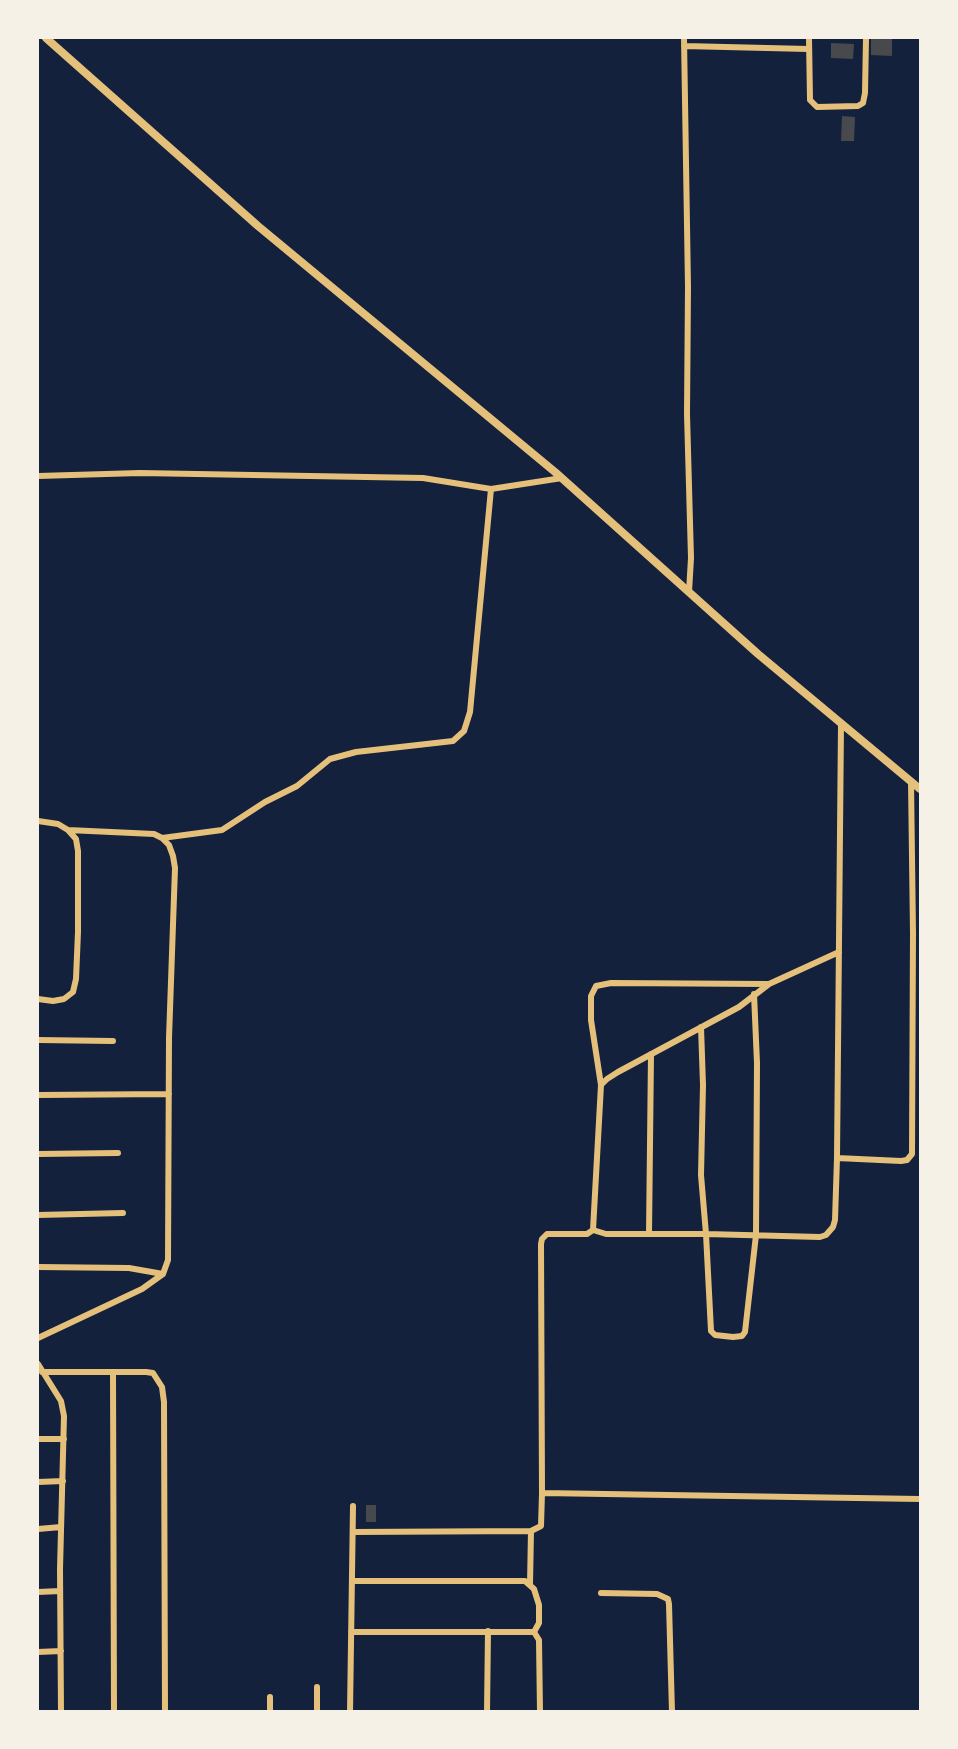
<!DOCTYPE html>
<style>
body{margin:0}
#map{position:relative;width:958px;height:1749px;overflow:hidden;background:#14213d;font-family:"DM Sans",sans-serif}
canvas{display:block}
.frame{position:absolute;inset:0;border:39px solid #f6f1e7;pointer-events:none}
</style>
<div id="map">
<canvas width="958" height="1749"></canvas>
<div class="frame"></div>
</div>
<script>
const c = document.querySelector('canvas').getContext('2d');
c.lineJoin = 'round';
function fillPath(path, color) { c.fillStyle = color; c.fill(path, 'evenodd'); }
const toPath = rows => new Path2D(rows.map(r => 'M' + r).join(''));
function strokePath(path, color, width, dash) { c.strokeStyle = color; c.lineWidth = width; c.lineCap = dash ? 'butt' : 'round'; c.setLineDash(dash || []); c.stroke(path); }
const building = toPath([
 [871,38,892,38,892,56,871,55],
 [831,43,854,44,853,59,831,58],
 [842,116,855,117,854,141,841,141],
 [366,1505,376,1505,376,1522,366,1522]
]);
const minor = toPath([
 [684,38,688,287,687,414,691,558,689,592],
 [809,38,810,100,817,107,858,106,863,103,865,93,866,38],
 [684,46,808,49],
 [38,476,140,473,423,478,491,489],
 [38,821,58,824,68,830,76,839,78,851,78,932,76,979,73,992,64,999,53,1001,38,999],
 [162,838,222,830,265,802,297,786,330,759,356,752,453,741,464,731,470,712,491,489,562,478],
 [701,1027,703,1085,701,1175,706,1234,711,1331,715,1335,733,1337,742,1336,745,1332,756,1235,757,1063,754,994],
 [38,1040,113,1041],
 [601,1085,591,1020,591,996,596,986,611,983,768,984],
 [38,1095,169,1094],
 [38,1154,118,1153],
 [837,1158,901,1161,907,1160,912,1154,913,933,911,781],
 [38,1215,123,1213],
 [593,1230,606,1234,706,1234,820,1237,826,1235,833,1227,835,1220,837,1158,841,724],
 [649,1234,651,1054],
 [38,1267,129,1268,163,1274],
 [38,1338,142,1289,163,1274,168,1260,169,1038,175,868,173,856,169,845,162,838,154,834,68,830],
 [38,1364,61,1401,64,1416,60,1569,61,1712],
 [42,1372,146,1372,153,1373,162,1387,164,1402,165,1712],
 [113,1372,114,1712],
 [38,1439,64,1439],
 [38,1482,63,1481],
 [542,1493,920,1499],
 [38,1529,61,1527],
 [353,1532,531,1531,541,1526,542,1493,541,1244,542,1239,547,1234,587,1234,593,1230,601,1085,607,1079,618,1072,739,1007,769,984,839,952],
 [352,1581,525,1581,534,1589,539,1605,539,1623,534,1632],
 [530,1584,531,1531],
 [38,1592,60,1591],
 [601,1593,657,1594,668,1599,669,1604,672,1712],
 [351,1632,534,1632,539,1640,540,1712],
 [38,1652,61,1651],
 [317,1687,317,1712],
 [270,1712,270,1697],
 [350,1712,353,1506],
 [487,1712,488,1631]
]);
const tertiary = toPath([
 [46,38,258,226,555,472,758,654,920,789]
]);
fillPath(building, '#48494c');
strokePath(minor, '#e5c07b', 6);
strokePath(tertiary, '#e5c07b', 8);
</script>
